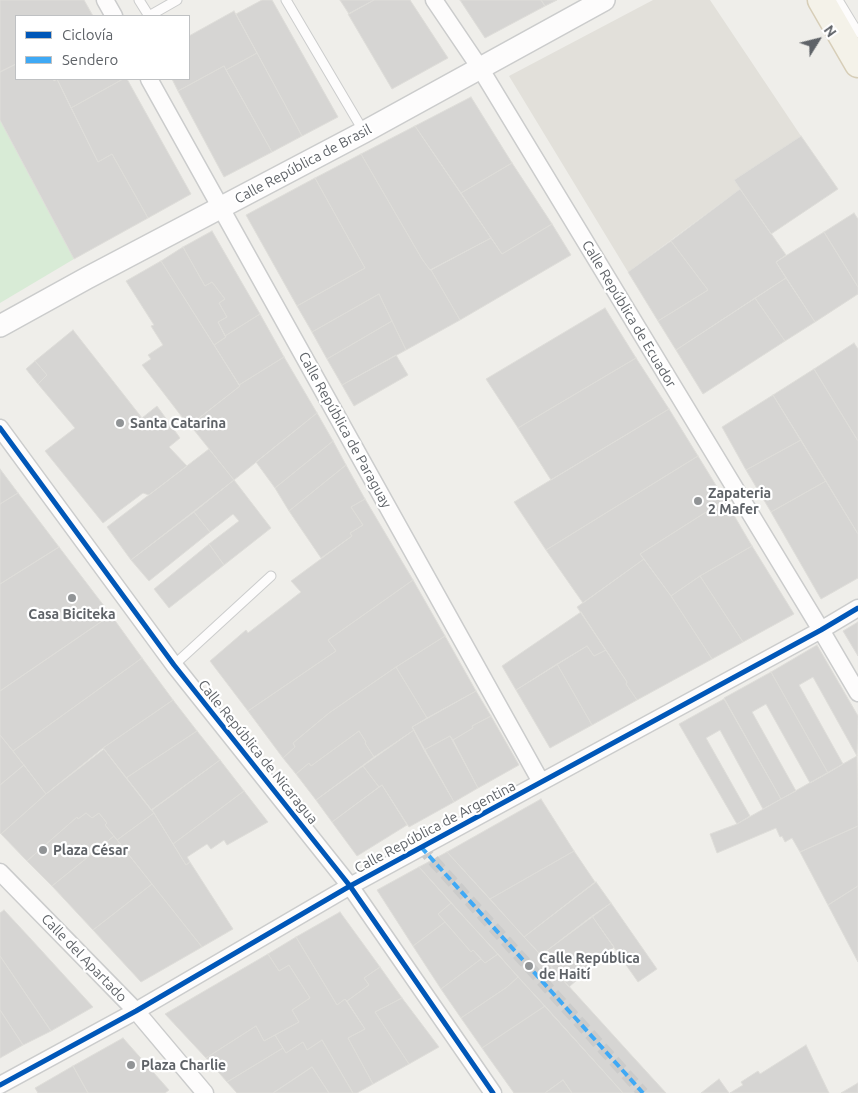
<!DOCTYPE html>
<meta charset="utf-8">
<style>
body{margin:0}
#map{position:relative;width:858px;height:1093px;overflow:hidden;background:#efeeea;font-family:Ubuntu,sans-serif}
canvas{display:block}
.legend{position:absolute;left:15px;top:15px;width:175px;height:65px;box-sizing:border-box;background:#fff;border:1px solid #bfc1c3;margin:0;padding:6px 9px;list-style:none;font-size:15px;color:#5f6368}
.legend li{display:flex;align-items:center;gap:10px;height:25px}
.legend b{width:25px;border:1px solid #bfc1c3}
.north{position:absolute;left:793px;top:15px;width:50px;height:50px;-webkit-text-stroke:4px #fff;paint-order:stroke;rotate:54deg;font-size:14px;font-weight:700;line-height:20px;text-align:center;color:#5f6368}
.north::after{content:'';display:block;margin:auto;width:18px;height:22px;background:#5f6368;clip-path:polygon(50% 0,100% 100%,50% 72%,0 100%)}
</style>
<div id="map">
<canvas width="858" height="1093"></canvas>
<ul class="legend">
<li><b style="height:6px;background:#0057b8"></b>Ciclovía</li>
<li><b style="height:6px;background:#3fa9f5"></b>Sendero</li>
</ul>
<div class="north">N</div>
</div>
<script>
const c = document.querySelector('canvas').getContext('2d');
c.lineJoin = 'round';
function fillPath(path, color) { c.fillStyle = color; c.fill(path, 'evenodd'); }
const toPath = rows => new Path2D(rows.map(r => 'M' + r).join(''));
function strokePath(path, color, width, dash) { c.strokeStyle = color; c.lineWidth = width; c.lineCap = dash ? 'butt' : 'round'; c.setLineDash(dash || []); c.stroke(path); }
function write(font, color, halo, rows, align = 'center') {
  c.font = font + ' Ubuntu,sans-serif'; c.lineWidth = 4.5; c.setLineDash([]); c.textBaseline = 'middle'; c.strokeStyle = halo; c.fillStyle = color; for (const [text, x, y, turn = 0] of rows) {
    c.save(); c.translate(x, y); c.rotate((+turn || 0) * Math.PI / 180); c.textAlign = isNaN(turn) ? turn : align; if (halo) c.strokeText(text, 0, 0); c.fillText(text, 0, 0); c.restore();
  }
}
const education = toPath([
 [653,0,710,0,801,136,734,180,740,189,628,272,509,76]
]);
const green = toPath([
 [0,120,74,259,0,303]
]);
const building = toPath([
 [0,0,84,0,93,16,16,16,16,64,0,72,0,0],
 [262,0,272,0,338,117,302,136,236,14,262,0],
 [340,0,374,0,349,14,340,0],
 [374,0,410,0,448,58,392,89,348,14,374,0],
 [460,0,541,0,545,6,485,38,460,0],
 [541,0,557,0,545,6,541,0],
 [234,11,257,53,226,70,224,66,178,91,172,79,189,79,189,36,234,11],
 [257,53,302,136,272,152,226,70,257,53],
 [16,64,16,79,53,79,54,81,57,79,98,162,112,154,148,218,74,259,0,120,0,72,16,64],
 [224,66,272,152,224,177,178,91,224,66],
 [57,79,123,79,71,108,57,79],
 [123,79,127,79,191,194,148,218,112,154,98,162,71,108,123,79],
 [471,97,512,163,461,193,415,126,471,97],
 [415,126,491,238,430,270,422,259,361,154,415,126],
 [801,136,838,189,771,234,734,180,801,136],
 [361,154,422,259,430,270,431,270,460,320,406,350,379,294,312,332,297,306,365,268,315,178,361,154],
 [512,163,552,224,502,254,461,193,512,163],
 [315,178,365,268,297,306,246,215,315,178],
 [740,189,786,255,776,262,786,278,676,350,658,321,708,290,671,241,740,189],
 [854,213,858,219,858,287,824,232,854,213],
 [552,224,571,255,460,320,431,270,491,238,502,254,552,224],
 [212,231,260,314,225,336,218,322,227,317,219,303,225,299,212,282,205,286,183,247,212,231],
 [824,232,858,287,858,294,815,322,776,262,824,232],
 [671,241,708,290,658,321,628,272,671,241],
 [183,247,205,286,212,282,225,299,219,303,227,317,218,322,226,337,214,345,161,261,183,247],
 [161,261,240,386,189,426,142,365,151,359,148,355,163,345,151,326,154,325,126,281,161,261],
 [786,278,815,322,785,341,755,298,786,278],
 [379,294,392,321,327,359,312,332,379,294],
 [755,298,785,341,703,394,676,350,755,298],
 [605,308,636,358,518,428,486,379,605,308],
 [260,314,284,357,239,385,214,345,226,337,225,336,260,314],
 [392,321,406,350,342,385,327,359,392,321],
 [73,330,142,418,157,406,180,438,169,447,187,466,149,495,143,493,103,523,45,451,75,428,38,384,47,375,35,361,73,330],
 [854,343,858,349,858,441,814,369,854,343],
 [396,355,408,375,354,406,342,385,396,355],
 [284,357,317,413,234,480,190,425,240,386,239,385,284,357],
 [636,358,669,409,551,480,518,428,636,358],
 [35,361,47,375,38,384,26,369,35,361],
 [814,369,858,441,858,534,773,395,814,369],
 [773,395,801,440,746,470,722,427,773,395],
 [669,409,698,456,546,550,514,502,669,409],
 [317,413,333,441,275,488,256,462,317,413],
 [801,440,826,481,771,512,746,470,801,440],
 [333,441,346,465,289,511,275,488,333,441],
 [209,449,234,480,131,560,107,527,209,449],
 [698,456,725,500,640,554,644,559,583,603,546,550,698,456],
 [346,465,365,499,351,507,363,525,350,533,352,536,321,558,289,511,346,465],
 [0,469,18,493,0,504,0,469],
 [234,480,271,528,224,565,209,544,239,521,233,514,210,532,194,512,234,480],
 [826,481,858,534,858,578,821,599,771,512,826,481],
 [18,493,59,547,0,584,0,504,18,493],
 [365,499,413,580,328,640,336,651,248,711,210,661,246,630,248,633,301,592,291,581,352,536,350,533,363,525,351,507,365,499],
 [725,500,752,546,700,576,671,596,640,554,725,500],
 [194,512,210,532,149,581,131,560,194,512],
 [209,544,224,565,169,608,154,589,209,544],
 [752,546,794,614,743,642,700,576,752,546],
 [59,547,111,615,0,691,0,584,59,547],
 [644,559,671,596,712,659,637,700,626,684,627,682,577,607,644,559],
 [700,576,743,642,712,659,671,596,700,576],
 [413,580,445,636,396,667,329,713,293,743,295,747,283,758,248,711,336,651,328,640,413,580],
 [581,612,606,650,594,656,587,646,516,690,502,666,581,612],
 [111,615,142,658,13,751,0,735,0,691,111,615],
 [858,622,858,656,843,631,858,622],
 [445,636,476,691,427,718,396,667,445,636],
 [817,645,858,716,857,756,813,677,799,685,843,764,828,773,771,672,817,645],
 [587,646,594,656,606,650,627,682,626,684,637,700,592,725,557,664,587,646],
 [142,658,173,700,103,748,46,794,13,751,142,658],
 [557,664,592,725,550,748,516,690,557,664],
 [396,667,427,718,412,727,414,730,374,757,365,743,366,742,359,731,311,766,309,763,296,774,283,758,295,747,293,743,329,713,396,667],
 [771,672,828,773,810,783,766,704,752,712,796,791,781,799,724,698,771,672],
 [476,691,491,716,472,726,473,728,453,740,450,736,424,750,412,727,476,691],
 [724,699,781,799,763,809,720,730,706,738,750,816,737,824,679,724,724,699],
 [173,700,197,731,126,778,103,748,173,700],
 [491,716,519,765,478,788,453,740,473,728,472,726,491,716],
 [414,730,454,802,409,827,382,785,379,787,363,766,414,730],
 [197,731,220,760,151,810,126,778,197,731],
 [359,731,366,742,365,743,374,757,316,800,296,774,309,763,311,766,359,731],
 [0,735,24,765,0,785,0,735],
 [450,736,478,788,454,802,424,750,450,736],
 [104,749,154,813,117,840,105,825,107,823,99,813,92,818,86,813,78,819,77,817,27,861,1,834,46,794,104,749],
 [857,756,858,826,800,852,792,838,785,842,782,836,780,837,776,828,717,853,710,834,737,824,857,756],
 [220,760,244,791,173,844,152,810,220,760],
 [24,765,46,794,1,834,0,833,0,785,24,765],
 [363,766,379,787,332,822,316,800,363,766],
 [382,785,407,825,357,856,332,822,382,785],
 [244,791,268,822,227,845,224,840,211,849,207,844,187,857,190,862,186,865,173,844,244,791],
 [541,799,574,851,490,899,447,852,541,799],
 [86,813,92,818,99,813,107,823,105,825,114,836,52,886,27,861,77,817,78,819,86,813],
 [154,813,186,865,190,862,233,929,202,947,117,840,154,813],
 [858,826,858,886,828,905,800,852,858,826],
 [114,836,152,884,93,930,52,886,114,836],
 [574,851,595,882,524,937,490,899,574,851],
 [447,852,634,1058,666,1093,623,1093,419,867,447,852],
 [419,867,451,903,438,914,445,922,413,946,377,890,419,867],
 [596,882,611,903,541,955,524,937,596,882],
 [152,884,202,947,141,982,93,930,152,884],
 [858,886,858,962,828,905,858,886],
 [451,903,498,954,485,963,473,950,471,952,438,914,451,903],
 [611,903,657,969,638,982,592,916,611,903],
 [4,910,30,938,93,1007,51,1031,0,956,0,913,4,910],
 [340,912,380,967,364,978,369,985,347,1001,345,999,337,1005,296,937,340,912],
 [592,916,614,947,569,987,541,955,592,916],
 [445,922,471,952,473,950,481,959,441,989,413,946,445,922],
 [296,937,337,1005,345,999,365,1029,348,1038,373,1084,357,1093,353,1093,322,1040,307,1050,303,1042,286,1053,275,1035,299,1022,292,1010,310,998,289,965,279,971,268,954,296,937],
 [268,954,279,971,289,965,310,998,292,1010,299,1022,264,1041,256,1026,206,1058,165,1014,268,954],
 [498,954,518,977,507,987,461,1018,441,989,481,959,485,963,498,954],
 [0,956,51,1031,23,1045,0,1010,0,956],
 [380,967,402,998,375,1012,409,1064,373,1084,348,1038,365,1029,347,1001,369,985,364,978,380,967],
 [518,977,545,1006,482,1048,461,1018,507,987,518,977],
 [402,998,439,1047,409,1064,375,1012,402,998],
 [545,1006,623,1093,572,1093,563,1080,545,1093,514,1093,482,1048,545,1006],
 [0,1010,23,1045,0,1058,0,1010],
 [256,1026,264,1041,275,1035,283,1048,227,1082,206,1058,256,1026],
 [123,1038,169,1090,165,1093,88,1093,73,1066,123,1038],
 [322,1040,353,1093,329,1093,312,1067,273,1093,237,1093,227,1082,283,1048,286,1053,303,1042,307,1050,322,1040],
 [806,1045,829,1093,730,1093,743,1085,741,1082,758,1071,760,1074,806,1045],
 [73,1066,88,1093,38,1093,35,1088,73,1066],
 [312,1067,329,1093,273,1093,312,1067],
 [719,1079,729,1093,701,1093,719,1079],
 [563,1080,572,1093,545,1093,563,1080],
 [858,1083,858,1093,841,1093,858,1083]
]);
const pedestrianTunnel = toPath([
 [421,847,643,1093]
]);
const service = toPath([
 [139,0,149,16],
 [286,0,364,132],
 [838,0,858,33],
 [149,16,177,0],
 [174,665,271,576]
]);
const minor = toPath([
 [105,0,114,16],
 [434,0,480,68,821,630,858,693],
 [149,79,541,782],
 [0,428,174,665,350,886,493,1093],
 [0,872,136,1011,205,1093],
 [0,1085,136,1011,350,886,821,630,858,608]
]);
const tertiary = toPath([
 [0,326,87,278,364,132,604,0]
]);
const primary = toPath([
 [821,0,858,64]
]);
const quiet = toPath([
 [421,847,643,1093]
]);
const cycleway = toPath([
 [0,428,174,665,350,886,493,1093],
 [0,1085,136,1011,350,886,821,630,858,608]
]);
const markers = [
 [120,423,5,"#919496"],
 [698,501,5,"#919496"],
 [72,598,5,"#919496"],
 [43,850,5,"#919496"],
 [529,966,5,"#919496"],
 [131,1065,5,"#919496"]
];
const streetNames = [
 ["Calle República de Brasil",303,164,-28],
 ["Calle República de Ecuador",629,314,59],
 ["Calle República de Paraguay",345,430,61],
 ["Calle República de Nicaragua",258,752,51],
 ["Calle República de Argentina",435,827,-28],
 ["Calle del Apartado",84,958,46]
];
const poiNames = [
 ["Santa Catarina",130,423],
 ["Zapateria",708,493],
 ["2 Mafer",708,509],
 ["Casa Biciteka",72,614,"center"],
 ["Plaza César",53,850],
 ["Calle República",539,958],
 ["de Haití",539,974],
 ["Plaza Charlie",141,1065]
];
fillPath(education, '#e2e0da');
fillPath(green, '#d8ebd6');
fillPath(building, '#d6d5d3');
strokePath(building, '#deddd9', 1);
strokePath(pedestrianTunnel, '#cbcbca', 12, [12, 6]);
strokePath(service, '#cbcccc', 11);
strokePath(minor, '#cbcccc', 19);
strokePath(tertiary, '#cbcccc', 24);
strokePath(primary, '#d7ceb8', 29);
strokePath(service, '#fdfcfc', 9);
strokePath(minor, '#fdfcfc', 16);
strokePath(tertiary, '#fdfcfc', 21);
strokePath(primary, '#f4f2e9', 26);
strokePath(quiet, '#3fa9f5', 4, [8, 4]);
strokePath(cycleway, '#0057b8', 5);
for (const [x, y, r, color] of markers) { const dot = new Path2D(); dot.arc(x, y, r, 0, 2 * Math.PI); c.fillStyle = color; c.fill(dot); strokePath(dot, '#fff', 2); }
write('14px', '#5f6368', '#fff', streetNames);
write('bold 14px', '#5f6368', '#fff', poiNames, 'left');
</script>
